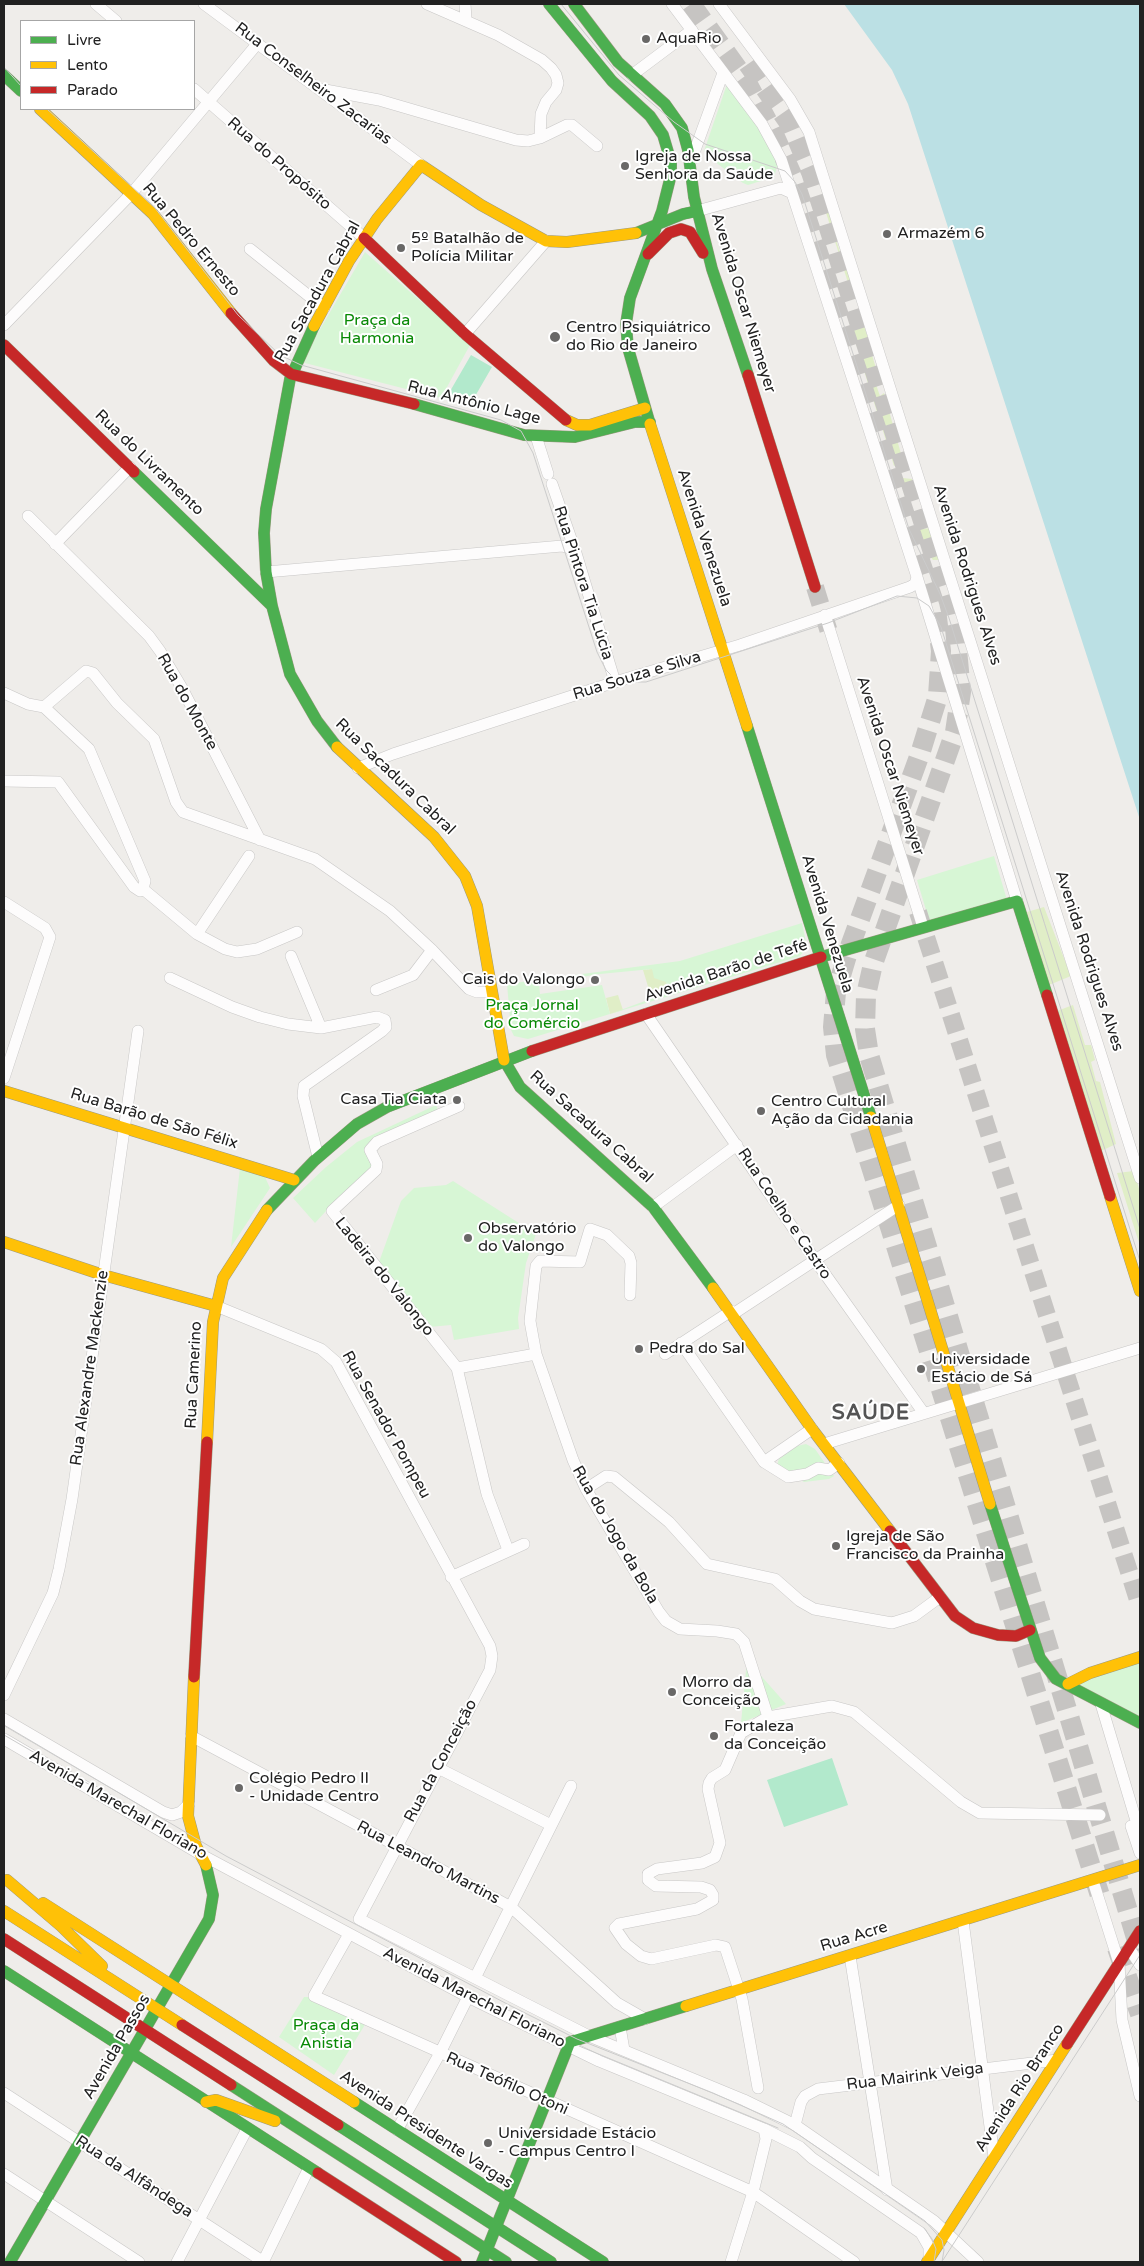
<!DOCTYPE html>
<meta charset="utf-8">
<style>
body{margin:0}
#map{position:relative;width:1144px;height:2266px;overflow:hidden;background:#efedea;font-family:"Varela Round",sans-serif}
canvas{display:block}
.frame{position:absolute;inset:0;border:5px solid #212121;pointer-events:none}
.legend{position:absolute;left:20px;top:20px;width:175px;height:90px;box-sizing:border-box;background:#fff;border:1px solid #a6a6a6;margin:0;padding:6px 9px;list-style:none;font-size:15px;color:#212121}
.legend li{display:flex;align-items:center;gap:10px;height:25px}
.legend b{width:25px;border:1px solid #a6a6a6}
</style>
<div id="map">
<canvas width="1144" height="2266"></canvas>
<div class="frame"></div>
<ul class="legend">
<li><b style="height:6px;background:#4caf50"></b>Livre</li>
<li><b style="height:6px;background:#ffc107"></b>Lento</li>
<li><b style="height:6px;background:#c62828"></b>Parado</li>
</ul>
</div>
<script>
const c = document.querySelector('canvas').getContext('2d');
c.lineJoin = 'round';
function fillPath(path, color) { c.fillStyle = color; c.fill(path, 'evenodd'); }
const toPath = rows => new Path2D(rows.map(r => 'M' + r).join(''));
function strokePath(path, color, width, dash) { c.strokeStyle = color; c.lineWidth = width; c.lineCap = dash ? 'butt' : 'round'; c.setLineDash(dash || []); c.stroke(path); }
function write(font, color, halo, rows, align = 'center') {
  c.font = font + ' "Varela Round",sans-serif'; c.lineWidth = 4; c.setLineDash([]); c.textBaseline = 'middle'; c.strokeStyle = halo; c.fillStyle = color; for (const [text, x, y, turn = 0] of rows) {
    c.save(); c.translate(x, y); c.rotate((+turn || 0) * Math.PI / 180); c.textAlign = isNaN(turn) ? turn : align; if (halo) c.strokeText(text, 0, 0); c.fillText(text, 0, 0); c.restore();
  }
}
const grass = toPath([
 [825,201,836,224,832,227,845,268,851,267,855,281,849,286,823,203],
 [860,313,870,344,857,347,849,322],
 [859,355,872,355,878,375,874,379,880,396,884,393,903,461,894,466],
 [903,478,912,479,914,485,906,489,919,529,932,528,941,558,938,560,933,560,925,550,900,482],
 [1044,907,1071,976,1049,985,1027,912],
 [652,969,666,981,668,987,650,993,643,970],
 [618,995,623,1010,610,1014,606,998],
 [1073,1005,1085,1045,1091,1045,1095,1060,1091,1062,1096,1081,1100,1082,1116,1144,1101,1151,1057,1011],
 [1134,1171,1140,1192,1140,1246,1117,1173]
]);
const park = toPath([
 [727,84,757,125,778,163,774,177,748,185,743,183,710,158,704,151],
 [365,252,470,345,441,398,301,362],
 [994,856,1007,900,929,920,917,880],
 [802,923,807,947,800,956,528,1039,514,1036,511,1030,507,984,680,961],
 [652,969,654,978,666,982,669,992,610,1014,602,985,540,994,539,984,600,974],
 [436,1105,438,1110,365,1149,373,1168,337,1199,315,1223,293,1198,326,1167,357,1142],
 [240,1168,264,1175,270,1188,231,1247],
 [453,1181,536,1234,526,1263,518,1318,519,1329,454,1340,451,1325,429,1327,379,1262,401,1201,414,1188,446,1185],
 [806,1444,815,1449,834,1476,829,1479,804,1482,777,1465,779,1459,797,1446],
 [1140,1658,1140,1721,1069,1684],
 [747,1660,786,1704,741,1723],
 [304,1997,312,1997,366,2023,334,2075,279,2037]
]);
const pitch = toPath([
 [471,355,492,367,470,405,449,393],
 [832,1758,848,1805,784,1827,767,1780]
]);
const water = toPath([
 [844,4,1140,4,1140,820,908,104,892,70]
]);
const primaryTunnel = toPath([
 [815,587,829,632],
 [918,912,1140,1606]
]);
const highwayTunnel = toPath([
 [691,4,745,79,771,128,793,177,936,609,941,651,938,696,920,754,848,952,836,992,833,1027,836,1055,1101,1899],
 [748,64,792,127,811,172,949,602,955,628,961,692,955,732,873,964,866,995,865,1029,869,1055,1140,1951],
 [1117,1948,1140,2014]
]);
const street = toPath([
 [96,4,116,21],
 [204,4,421,165],
 [427,4,498,35,542,60,551,68,556,75,558,83,556,90,546,102,541,114,540,138],
 [465,4,466,19],
 [672,4,762,124,781,159,792,193],
 [719,4,790,99,809,132,1140,1178],
 [632,75,692,30],
 [194,89,364,238],
 [320,89,379,100,516,140,528,141,540,138,567,125,572,125,597,146],
 [691,161,723,73],
 [250,249,324,308],
 [4,325,132,193,258,43],
 [465,334,546,241],
 [536,436,548,474],
 [552,484,576,553,615,682],
 [28,516,149,636,160,651,182,688,260,840],
 [55,544,130,467],
 [266,572,562,546,573,549],
 [917,577,1017,901],
 [825,615,923,927],
 [4,693,28,704,44,707,89,749,145,881,143,889,140,891,134,887,58,782,4,781],
 [44,707,86,671,93,673,117,703,154,739,176,802,183,812,315,859,390,911,432,950,469,989,477,992,490,992],
 [358,768,393,754,615,682,740,645,910,587,915,584,917,577,792,193,781,188,697,211],
 [143,889,197,934,225,949,237,952,257,949,297,932],
 [4,902,45,928,50,937,4,1078],
 [197,934,249,856],
 [291,956,321,1028],
 [170,978,232,1007,260,1017,288,1024,321,1028,377,1017,385,1020,386,1027,382,1031,304,1086,303,1096,318,1157],
 [376,990,413,975,432,950],
 [646,1014,815,1260,923,1412],
 [459,1106,377,1142,370,1150,377,1164,376,1170,332,1211,457,1368,487,1494,508,1550],
 [653,1207,737,1145],
 [630,1295,631,1263,629,1256,607,1235,590,1229,580,1262,540,1261,536,1266,530,1321,536,1354,573,1460,586,1489,659,1612,666,1621,680,1629,717,1631,736,1634,744,1642,768,1717,741,1733,725,1770,712,1778,709,1783,708,1789,720,1843,715,1857,702,1863,657,1869,648,1874,648,1880,656,1886,701,1887,710,1890,713,1895,713,1900,697,1909,619,1924,615,1928,626,1944,641,1956,651,1959,716,1945,725,1947,742,1999,758,2088],
 [216,1306,321,1349,336,1362,490,1646,492,1656,490,1670,359,1919,589,2036,744,2100,795,2125,934,2221,978,2262],
 [733,1314,899,1205],
 [681,1343,764,1462,788,1477,807,1474,818,1468,829,1470,839,1463],
 [665,1354,731,1311],
 [457,1368,536,1354],
 [824,1444,1140,1348],
 [764,1462,812,1429],
 [586,1489,606,1476,614,1477,669,1522,707,1564,775,1579,800,1601,814,1609,892,1623,914,1616,940,1597],
 [451,1577,524,1544],
 [4,1695,53,1593,59,1569,72,1499,138,1031],
 [1101,1704,1140,1834],
 [768,1717,832,1706,854,1712,961,1802,980,1813,1100,1815],
 [4,1719,163,1812,172,1815,181,1812,189,1804],
 [191,1736,511,1907,617,2003,645,2019],
 [4,1739,200,1854,468,1997,599,2061,764,2129,800,2147,812,2158,921,2233,929,2247,929,2260],
 [438,1768,551,1825],
 [1131,1826,1140,1853],
 [1093,1881,1119,1963,1122,2020,1140,2096],
 [963,1921,994,2157],
 [349,1934,314,1996,753,2192,854,2262],
 [1129,1948,1140,1965],
 [850,1956,887,2190],
 [475,1978,571,1786],
 [620,2027,624,2050],
 [4,2093,264,2262],
 [795,2125,801,2102,805,2096,818,2089,1057,2060],
 [397,2130,440,2053,468,1997],
 [4,2174,139,2262],
 [177,2262,247,2129],
 [263,2262,309,2168],
 [731,2262,753,2192,766,2139,764,2129]
]);
const fast = toPath([
 [549,4,612,81,650,116,663,135,671,162,671,175,662,211,630,298,626,324,628,348,650,424],
 [574,4,618,62,665,104,682,128,688,150,694,197,712,269,748,375],
 [4,75,21,91],
 [636,233,683,214,697,211],
 [314,326,290,379,266,509,264,533,266,572,272,606,290,674,317,721,337,747],
 [414,404,524,435,575,437,635,422,650,422],
 [134,472,272,606],
 [747,726,871,1117],
 [821,957,1017,901,1047,995],
 [504,1060,520,1087,653,1207,713,1288],
 [267,1210,314,1161,357,1124,387,1107,532,1051],
 [990,1504,1040,1658,1056,1679,1140,1723],
 [4,1971,318,2173],
 [231,2085,506,2262],
 [354,2102,603,2262],
 [338,2125,551,2262],
 [10,2262,209,1919,213,1895,206,1865],
 [482,2262,570,2042,686,2006]
]);
const slow = toPath([
 [40,109,153,214,231,313],
 [314,326,349,261,377,219,421,165,481,205,546,241,567,242,636,233],
 [566,420,577,425,590,425,645,408],
 [650,424,747,726],
 [337,747,434,837,465,876,477,906,504,1060],
 [4,1091,294,1180],
 [871,1117,990,1504],
 [1110,1196,1140,1291],
 [4,1242,103,1275,216,1306],
 [713,1288,812,1429,890,1531],
 [207,1442,213,1322,223,1278,267,1210],
 [194,1677,188,1816,196,1846,206,1865],
 [1068,1684,1090,1673,1140,1657],
 [7,1880,61,1926,102,1966],
 [43,1903,354,2102],
 [4,1911,182,2025],
 [686,2006,1140,1865],
 [206,2102,216,2100,275,2121],
 [927,2262,1067,2044]
]);
const jam = toPath([
 [364,238,465,334,566,420],
 [648,254,669,233,681,229,690,232,703,253],
 [231,313,274,361,291,374,414,404],
 [4,345,134,472],
 [748,375,815,587],
 [1047,995,1110,1196],
 [532,1051,821,957],
 [890,1531,955,1616,973,1628,998,1635,1016,1636,1030,1630],
 [194,1677,207,1442],
 [4,1939,231,2085],
 [182,2025,338,2125],
 [1067,2044,1140,1931],
 [318,2173,456,2262]
]);
const tram = toPath([
 [561,4,619,75,674,122,705,144,785,171,795,182,802,194,909,529,940,594,949,618,1140,1229],
 [4,67,21,86],
 [47,109,155,208,238,315,280,355,301,365,501,420,521,431,533,453,597,652,606,670,613,677,626,682,646,682,828,623,897,596,917,598,929,606,941,627,1140,1261],
 [4,1725,226,1856,509,2005,577,2039,713,2093,783,2124,925,2221,942,2240,944,2250,942,2262],
 [4,1735,185,1840],
 [579,2046,778,2128],
 [924,2228,932,2239,936,2249,934,2262],
 [943,2260,1140,1955]
]);
const markers = [
 [646,39,5,"#696867"],
 [625,166,5,"#696867"],
 [887,234,5,"#696867"],
 [401,248,5,"#696867"],
 [555,337,6,"#696867"],
 [595,980,5,"#696867"],
 [457,1100,5,"#696867"],
 [761,1111,5,"#696867"],
 [468,1238,5,"#696867"],
 [639,1349,5,"#696867"],
 [921,1369,5,"#696867"],
 [836,1546,5,"#696867"],
 [672,1692,5,"#696867"],
 [714,1736,5,"#696867"],
 [239,1788,5,"#696867"],
 [488,2143,5,"#696867"]
];
const poiNames = [
 ["AquaRio",656,39],
 ["Igreja de Nossa",635,157],
 ["Senhora da Saúde",635,175],
 ["Armazém 6",897,234],
 ["5º Batalhão de",411,239],
 ["Polícia Militar",411,257],
 ["Centro Psiquiátrico",566,328],
 ["do Rio de Janeiro",566,346],
 ["Cais do Valongo",585,980,"right"],
 ["Casa Tia Ciata",447,1100,"right"],
 ["Centro Cultural",771,1102],
 ["Ação da Cidadania",771,1120],
 ["Observatório",478,1229],
 ["do Valongo",478,1247],
 ["Pedra do Sal",649,1349],
 ["Universidade",931,1360],
 ["Estácio de Sá",931,1378],
 ["Igreja de São",846,1537],
 ["Francisco da Prainha",846,1555],
 ["Morro da",682,1683],
 ["Conceição",682,1701],
 ["Fortaleza",724,1727],
 ["da Conceição",724,1745],
 ["Colégio Pedro II",249,1779],
 ["- Unidade Centro",249,1797],
 ["Universidade Estácio",498,2134],
 ["- Campus Centro I",498,2152]
];
const streetNames = [
 ["Rua Conselheiro Zacarias",313,84,37],
 ["Rua do Propósito",279,164,41],
 ["Rua Pedro Ernesto",191,240,50],
 ["Rua Sacadura Cabral",318,292,-61],
 ["Avenida Oscar Niemeyer",743,303,73],
 ["Rua Antônio Lage",474,403,14],
 ["Rua do Livramento",149,463,44],
 ["Avenida Venezuela",704,538,72],
 ["Avenida Rodrigues Alves",967,575,72],
 ["Rua Pintora Tia Lúcia",583,583,72],
 ["Rua Souza e Silva",637,676,-17],
 ["Rua do Monte",187,702,61],
 ["Avenida Oscar Niemeyer",890,766,72],
 ["Rua Sacadura Cabral",395,777,44],
 ["Avenida Venezuela",827,924,73],
 ["Avenida Rodrigues Alves",1089,961,72],
 ["Avenida Barão de Tefé",726,971,-18],
 ["Rua Barão de São Félix",154,1119,17],
 ["Rua Sacadura Cabral",591,1127,42],
 ["Rua Coelho e Castro",784,1214,56],
 ["Ladeira do Valongo",384,1277,51],
 ["Rua Alexandre Mackenzie",90,1368,-82],
 ["Rua Camerino",194,1375,-87],
 ["Rua Senador Pompeu",386,1425,61],
 ["Rua do Jogo da Bola",615,1535,60],
 ["Rua da Conceição",441,1761,-62],
 ["Avenida Marechal Floriano",118,1805,30],
 ["Rua Leandro Martins",428,1863,28],
 ["Rua Acre",854,1937,-17],
 ["Avenida Marechal Floriano",474,1998,27],
 ["Avenida Passos",117,2047,-60],
 ["Rua Mairink Veiga",915,2077,-7],
 ["Rua Teófilo Otoni",507,2084,24],
 ["Avenida Rio Branco",1020,2088,-57],
 ["Avenida Presidente Vargas",426,2130,33],
 ["Rua da Alfândega",134,2177,33]
];
const parkNames = [
 ["Praça da",377,321],
 ["Harmonia",377,339],
 ["Praça Jornal",532,1006],
 ["do Comércio",532,1024],
 ["Praça da",326,2026],
 ["Anistia",326,2044]
];
const districtNames = [
 ["SAÚDE",871,1413]
];
fillPath(grass, '#e0eec7');
fillPath(park, '#d7f6d5');
fillPath(pitch, '#b2e9cc');
fillPath(water, '#bbe0e4');
strokePath(primaryTunnel, '#c6c4c2', 18, [18, 9]);
strokePath(highwayTunnel, '#c6c4c2', 20, [20, 10]);
strokePath(street, '#c8c7c6', 12);
strokePath(fast, '#9b9a80', 12);
strokePath(slow, '#9b9a80', 12);
strokePath(jam, '#9b9a80', 12);
strokePath(street, '#fdfcfc', 11);
strokePath(fast, '#4caf50', 11);
strokePath(slow, '#ffc107', 11);
strokePath(jam, '#c62828', 11);
strokePath(tram, '#cbcbcb', 1);
for (const [x, y, r, color] of markers) { const dot = new Path2D(); dot.arc(x, y, r, 0, 2 * Math.PI); c.fillStyle = color; c.fill(dot); strokePath(dot, '#fff', 2); }
write('16px', '#212121', '#fff', poiNames, 'left');
write('16px', '#212121', '#fff', streetNames);
write('16px', '#088905', '#fff', parkNames);
c.letterSpacing = '1px';
write('bold 21px', '#545454', '#fff', districtNames);
c.letterSpacing = '0px';
</script>
